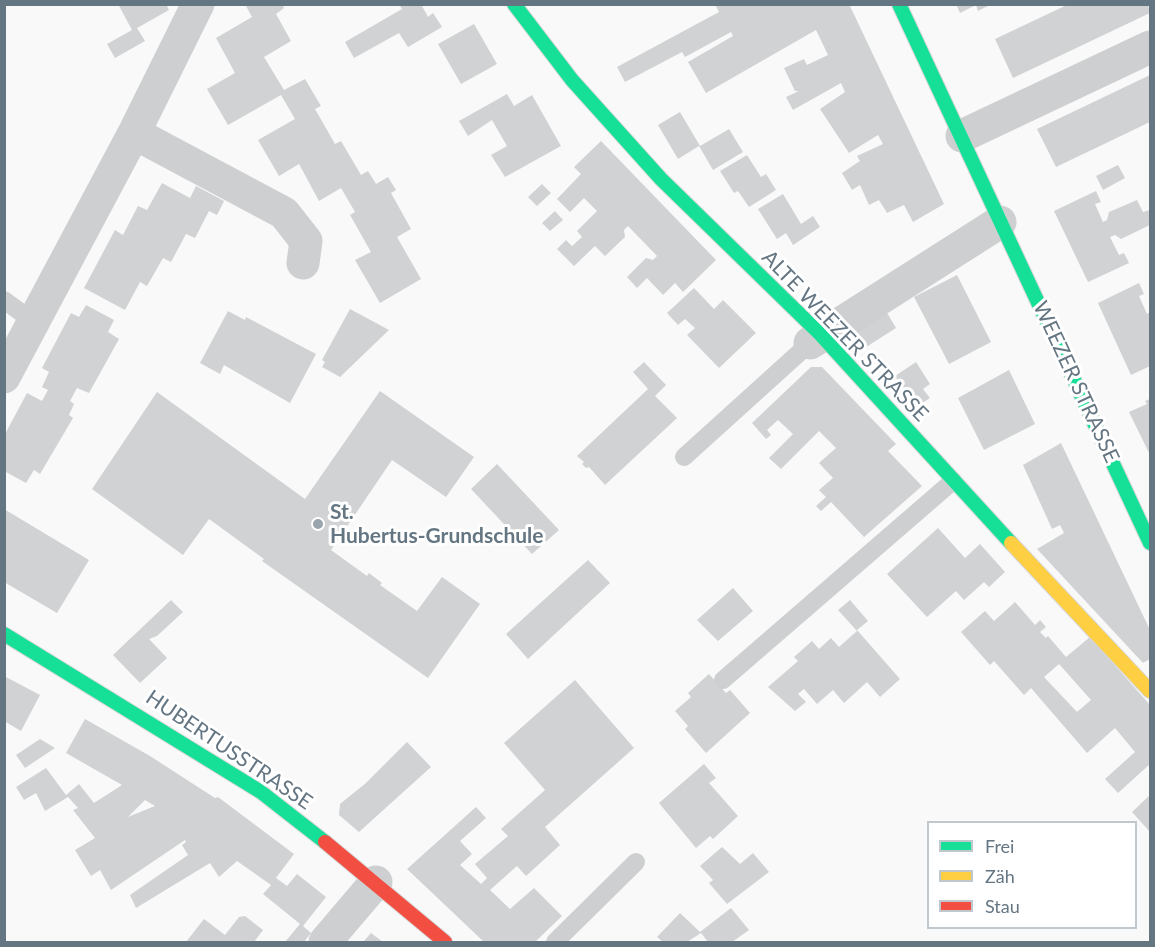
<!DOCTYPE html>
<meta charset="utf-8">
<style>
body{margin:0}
#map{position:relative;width:1155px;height:947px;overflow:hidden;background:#f9f9f9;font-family:Lato,sans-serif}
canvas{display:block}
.frame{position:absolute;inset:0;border:6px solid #657683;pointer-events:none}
.legend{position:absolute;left:927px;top:821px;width:210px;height:108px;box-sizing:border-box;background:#fff;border:2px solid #c1c8cd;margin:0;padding:8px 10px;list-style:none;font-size:18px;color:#657683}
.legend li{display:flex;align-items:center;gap:12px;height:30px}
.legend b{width:30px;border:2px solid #c1c8cd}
</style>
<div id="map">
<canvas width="1155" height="947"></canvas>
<div class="frame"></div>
<ul class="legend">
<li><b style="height:8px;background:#16e098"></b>Frei</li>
<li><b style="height:8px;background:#ffcf43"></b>Zäh</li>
<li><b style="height:8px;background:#f24e42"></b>Stau</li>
</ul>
</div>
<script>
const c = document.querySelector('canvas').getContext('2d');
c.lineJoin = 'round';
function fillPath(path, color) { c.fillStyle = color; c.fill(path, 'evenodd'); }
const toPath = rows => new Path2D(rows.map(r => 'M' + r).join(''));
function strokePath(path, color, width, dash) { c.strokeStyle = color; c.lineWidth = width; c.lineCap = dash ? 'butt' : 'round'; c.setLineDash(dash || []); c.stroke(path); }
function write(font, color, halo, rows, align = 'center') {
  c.font = font + ' Lato,sans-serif'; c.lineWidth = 6; c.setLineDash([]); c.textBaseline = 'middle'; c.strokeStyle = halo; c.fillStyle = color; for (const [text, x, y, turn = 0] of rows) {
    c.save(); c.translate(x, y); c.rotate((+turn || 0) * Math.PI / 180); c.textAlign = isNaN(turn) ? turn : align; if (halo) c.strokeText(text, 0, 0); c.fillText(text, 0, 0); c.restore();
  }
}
const building = toPath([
 [118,4,166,4,169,10,137,28,145,41,115,58,107,44,132,30],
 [245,4,282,4,284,8,276,14,291,41,264,57,284,90,305,79,321,106,315,109,335,144,341,141,361,175,368,171,376,184,388,177,396,190,391,193,411,229,397,237,421,279,380,303,355,260,371,252,350,215,355,212,341,188,319,201,299,164,279,176,258,140,295,119,281,95,228,125,207,89,235,73,216,38,252,17],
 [399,4,421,4,428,17,433,13,442,27,408,47,399,33,354,58,345,42,402,9],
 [715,4,849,4,944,204,913,222,904,205,887,213,879,200,869,205,860,185,852,190,842,173,860,161,857,156,883,144,878,135,849,153,820,109,845,92,841,83,793,110,786,97,799,91,795,91,784,68,804,59,807,65,828,55,816,30,706,93,688,62,733,36,731,32,685,57,682,52,625,82,617,67,719,12],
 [956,4,992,4,978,11,976,5,960,13],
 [1069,4,1148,4,1150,13,1013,78,995,39],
 [474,24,497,64,461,84,438,44],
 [1150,75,1150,122,1056,167,1037,129],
 [507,94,514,106,532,95,561,146,505,177,491,155,507,146,492,120,468,136,459,121],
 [680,112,700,146,729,129,743,152,713,170,699,146,678,159,658,125],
 [601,141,716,260,683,292,675,283,663,295,647,278,637,288,627,277,646,258,653,260,657,256,628,226,624,230,625,237,605,256,595,246,574,266,557,249,566,240,572,246,582,237,577,231,597,211,584,198,570,212,557,199,581,174,574,167],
 [747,155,761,177,766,174,776,190,749,207,738,191,734,193,720,171],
 [1118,165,1125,178,1103,190,1096,176],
 [162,183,190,198,196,186,224,201,217,215,209,211,195,238,186,234,171,262,163,258,147,286,140,282,125,310,84,288,115,230,123,235,138,206,147,210],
 [542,184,551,193,537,206,528,197],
 [1096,191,1101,202,1095,204,1103,222,1107,220,1109,212,1137,200,1143,212,1150,210,1150,225,1121,239,1115,235,1110,237,1119,255,1124,253,1129,263,1088,282,1054,211],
 [783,194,801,224,813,216,820,227,793,245,786,233,777,239,758,209],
 [555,211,563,220,550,231,542,223],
 [957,275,991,342,949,364,914,297],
 [1139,283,1144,294,1139,296,1147,314,1150,312,1150,366,1131,375,1098,303],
 [694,288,714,309,723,300,756,333,719,368,687,335,695,328,685,319,678,325,667,313],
 [86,305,114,320,108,332,119,339,89,393,77,388,70,401,74,404,69,415,73,418,40,474,34,470,26,483,4,471,4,436,27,393,42,401,48,390,42,387,49,372,42,368,71,313,79,317],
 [883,306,896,328,863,349,849,327],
 [350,309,389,330,340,377,322,367,325,362,322,360],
 [228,311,245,320,246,317,316,354,290,403,224,365,220,374,200,363],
 [644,362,666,385,655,396,677,418,605,485,589,467,586,468,582,464,584,462,577,456,648,389,633,372],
 [916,362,930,384,923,389,930,398,915,408,895,376],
 [811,367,822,367,896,444,888,451,922,486,864,537,831,502,821,511,816,506,826,497,819,490,833,478,819,463,836,448,819,431,781,469,769,458,793,434,778,420,767,430,771,435,766,439,752,423],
 [1009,370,1035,424,984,450,958,398],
 [380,391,474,457,446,497,392,460,331,550,367,576,369,573,382,583,380,585,417,611,442,577,480,604,428,678,262,561,264,559,209,519,183,555,92,489,157,392,305,499],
 [1150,399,1150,455,1129,412,1147,404,1145,401],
 [1061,443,1150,630,1150,659,1143,663,1037,549,1064,533,1060,525,1052,529,1023,465],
 [497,464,559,530,532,554,471,489],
 [4,509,89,560,57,613,4,582],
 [938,528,965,558,980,544,1005,572,989,587,984,582,964,600,956,591,927,617,887,574],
 [588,560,610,583,528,659,506,634],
 [733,588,753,611,718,641,697,620],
 [171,600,183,612,157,636,149,639,167,658,140,683,113,655],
 [850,600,868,621,857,630,900,679,880,697,867,682,844,703,833,690,817,704,804,689,798,694,806,702,795,711,768,687,798,661,794,657,812,641,819,649,831,638,839,647,857,631,838,610],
 [1015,602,1035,625,1040,620,1046,627,1040,632,1046,638,1048,636,1066,657,1090,637,1150,705,1150,764,1118,793,1105,779,1135,752,1115,728,1087,753,1031,688,1024,695,994,661,990,665,961,632,985,611,994,621],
 [1059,664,1091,700,1077,712,1044,677],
 [709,674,726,693,730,690,750,713,706,753,685,729,688,726,675,711,691,697,688,693],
 [4,676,40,695,21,731,4,721],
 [575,680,634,748,545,827,560,845,526,876,517,866,490,890,510,909,534,888,562,916,535,942,484,942,407,869,476,807,486,818,460,841,472,854,460,865,481,884,487,878,475,864,508,836,501,829,545,790,504,743],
 [85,719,150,756,215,798,218,797,294,854,276,878,287,886,297,874,326,897,303,926,311,933,304,942,285,942,300,924,263,894,271,885,237,861,219,877,210,863,136,908,130,895,188,855,182,845,186,842,185,840,111,890,100,870,91,876,75,850,95,838,73,810,78,808,68,797,45,811,36,793,24,800,16,787,46,768,66,795,79,784,94,803,122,785,66,753],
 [145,800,155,806,128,817],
 [40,739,55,748,25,768,16,755],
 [407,742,431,767,359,832,339,815,340,804,366,783],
 [704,764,716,778,709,783,738,816,713,839,710,836,696,848,659,803],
 [1150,795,1150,832,1132,812],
 [722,847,740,864,753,853,769,872,727,904,709,883,713,880,700,866],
 [731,908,749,930,732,942,708,942,701,933,687,942,663,942,657,937,680,913,700,932],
 [245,916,263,930,254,942,186,942,204,919,225,935,239,917],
 [371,933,383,942,363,942]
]);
const lane = toPath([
 [4,300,34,322],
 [684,457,810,343],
 [723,680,953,481],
 [555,942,636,862]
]);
const street = toPath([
 [134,133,284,213,306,241,303,263],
 [962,136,1150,47],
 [810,343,1000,222],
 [4,377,134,133,198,4],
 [325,942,376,882]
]);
const fast = toPath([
 [514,4,572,80,661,179,820,334,1011,543],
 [899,4,1150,543],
 [4,634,261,792,325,842]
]);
const slow = toPath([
 [1011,543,1150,691]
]);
const jam = toPath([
 [325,842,445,942]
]);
const markers = [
 [318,524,6,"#99a4ac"]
];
const streetNames = [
 ["ALTE WEEZER STRASSE",845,336,46],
 ["WEEZER STRASSE",1076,382,65],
 ["HUBERTUSSTRASSE",229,750,34]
];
const poiNames = [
 ["St.",330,512],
 ["Hubertus-Grundschule",330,536]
];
fillPath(building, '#d0d2d3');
strokePath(fast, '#d5d6d7', 16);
strokePath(slow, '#d5d6d7', 16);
strokePath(jam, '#d5d6d7', 16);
strokePath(lane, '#cecfd0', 18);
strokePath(street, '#cecfd0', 33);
strokePath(fast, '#16e098', 14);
strokePath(slow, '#ffcf43', 14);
strokePath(jam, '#f24e42', 14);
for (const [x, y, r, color] of markers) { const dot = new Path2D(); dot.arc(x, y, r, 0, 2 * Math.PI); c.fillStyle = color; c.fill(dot); strokePath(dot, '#fff', 2); }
write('21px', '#657683', '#fff', streetNames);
write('bold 21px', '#657683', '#fff', poiNames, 'left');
</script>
